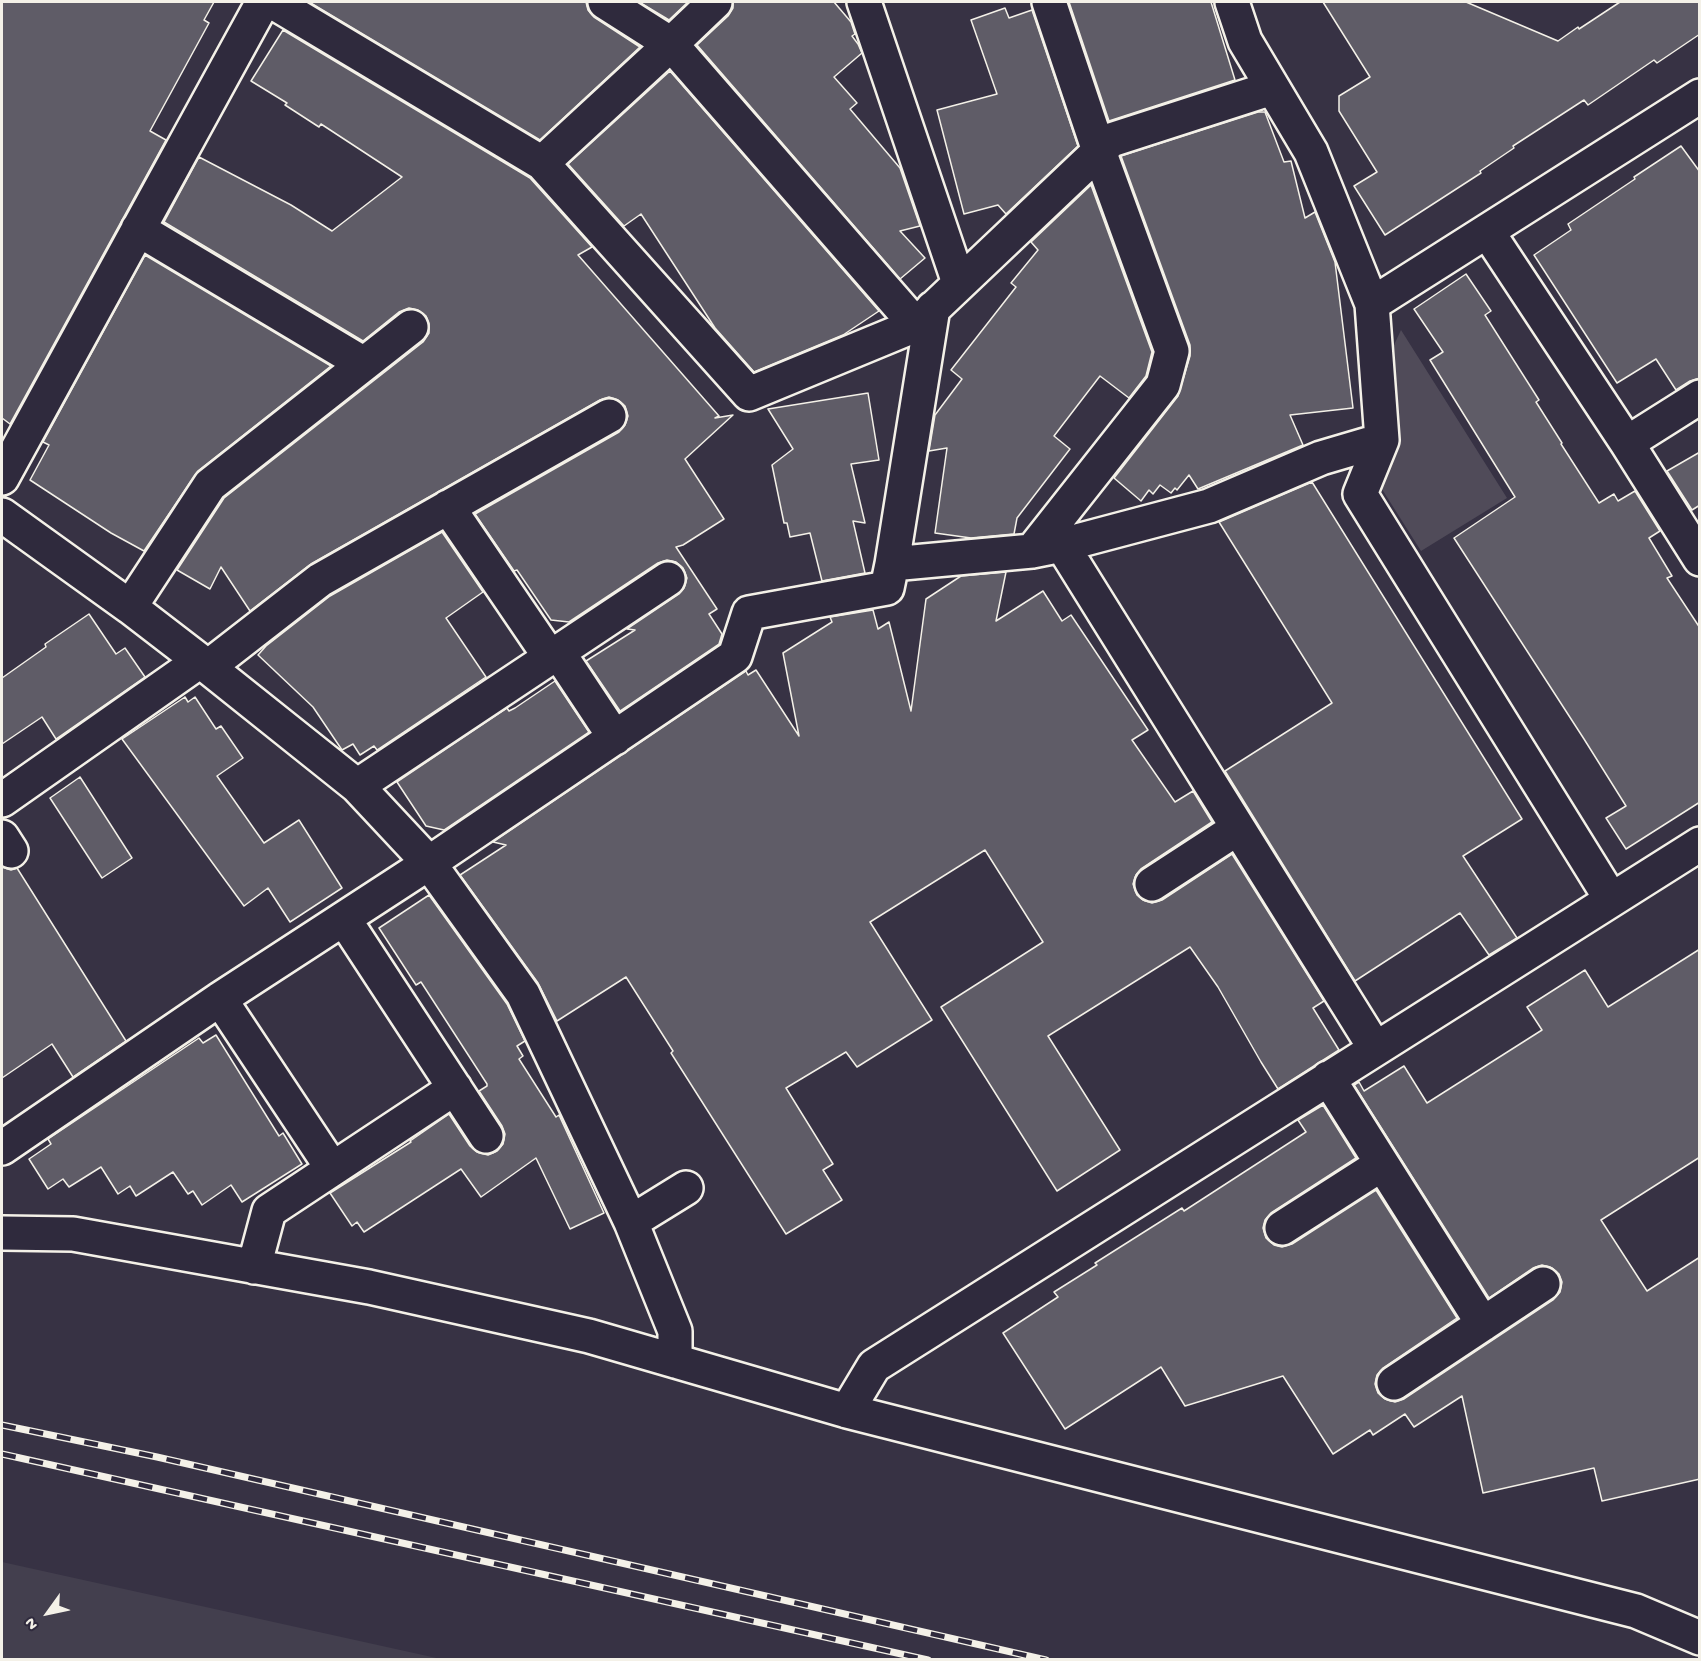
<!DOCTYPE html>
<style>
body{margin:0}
#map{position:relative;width:1701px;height:1661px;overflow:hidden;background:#373244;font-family:"Gochi Hand",sans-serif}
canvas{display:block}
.frame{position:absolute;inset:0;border:3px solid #f4f1e8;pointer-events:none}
.north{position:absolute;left:18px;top:1583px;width:60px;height:60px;-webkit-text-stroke:4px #2f2a3d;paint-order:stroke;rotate:237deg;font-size:16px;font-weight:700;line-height:24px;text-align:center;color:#f4f1e8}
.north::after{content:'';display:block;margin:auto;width:21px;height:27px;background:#f4f1e8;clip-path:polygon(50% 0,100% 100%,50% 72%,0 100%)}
</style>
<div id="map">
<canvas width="1701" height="1661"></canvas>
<div class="frame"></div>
<div class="north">N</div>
</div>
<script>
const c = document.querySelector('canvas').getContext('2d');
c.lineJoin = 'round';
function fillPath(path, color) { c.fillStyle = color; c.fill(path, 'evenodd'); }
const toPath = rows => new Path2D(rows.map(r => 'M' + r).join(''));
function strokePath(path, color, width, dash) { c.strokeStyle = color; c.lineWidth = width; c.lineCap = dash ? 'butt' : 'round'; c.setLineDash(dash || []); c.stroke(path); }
const built = toPath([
 [2,1562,441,1659,2,1659]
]);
const green = toPath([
 [1401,330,1507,498,1421,551,1380,486,1397,438,1394,345]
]);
const building = toPath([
 [2,2,214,2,204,20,209,23,150,131,166,140,10,424,2,418,2,2],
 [309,2,586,2,588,10,594,17,640,47,540,140,309,2],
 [639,2,688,2,669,20,639,2],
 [733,2,834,2,851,22,855,34,852,36,858,44,862,53,834,77,857,103,850,109,900,168,920,226,900,231,925,258,900,279,697,45,728,16,733,8,733,2],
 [1069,2,1211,2,1235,80,1109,121,1069,2],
 [1323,2,1466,2,1558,41,1578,27,1579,29,1620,2,1700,2,1700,34,1657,63,1654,60,1588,105,1584,100,1513,146,1514,148,1480,171,1481,173,1385,235,1354,186,1377,172,1339,111,1339,96,1370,77,1323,2],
 [1005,8,1009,18,1032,10,1078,146,1006,214,998,205,964,214,937,110,997,94,971,20,1005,8],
 [283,30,530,178,592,247,578,255,719,416,715,418,733,415,685,459,724,519,683,545,676,547,717,609,709,614,722,634,719,644,620,711,586,661,635,630,627,629,679,594,684,588,687,578,683,568,676,562,667,560,658,563,569,622,551,620,517,570,514,571,475,514,619,432,625,425,628,416,625,406,618,400,609,397,600,400,311,564,250,611,221,567,210,589,177,570,224,498,423,342,429,333,429,324,426,316,418,310,409,308,399,312,363,341,164,222,199,157,291,205,332,231,402,177,321,124,319,127,285,105,287,103,251,81,283,30],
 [670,71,879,311,843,335,754,372,715,328,641,214,624,226,568,164,670,71],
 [1258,112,1265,112,1284,162,1291,161,1305,218,1315,212,1335,262,1353,408,1290,415,1303,445,1198,489,1189,475,1177,490,1175,488,1171,493,1160,485,1153,494,1149,490,1141,501,1114,478,1178,396,1190,356,1190,345,1121,156,1258,112],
 [1681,146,1700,172,1700,378,1690,381,1676,390,1656,359,1617,383,1534,255,1571,230,1568,224,1635,179,1634,177,1681,146],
 [1091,185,1152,352,1146,376,1129,398,1100,376,1054,436,1070,449,1017,518,1014,534,971,538,935,533,947,448,929,451,935,415,962,379,951,370,1016,287,1011,283,1038,250,1031,242,1091,185],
 [145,255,331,366,198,471,144,551,111,533,30,480,49,445,43,442,145,255],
 [1466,274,1491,311,1485,315,1539,400,1536,402,1562,443,1561,444,1599,503,1614,494,1618,501,1635,491,1660,531,1649,538,1672,576,1667,578,1700,628,1700,802,1626,849,1606,818,1626,806,1584,739,1454,538,1515,497,1430,360,1443,352,1414,309,1466,274],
 [868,393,879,460,851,464,865,523,853,521,865,573,822,581,810,533,790,537,787,523,784,523,772,465,793,449,768,409,868,393],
 [1700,452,1700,505,1692,510,1667,471,1700,452],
 [1312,482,1522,819,1463,856,1517,938,1489,955,1460,913,1355,981,1225,771,1332,703,1219,522,1312,482],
 [442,532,483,592,446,618,486,677,377,750,374,746,360,755,353,744,342,750,313,707,258,655,266,646,330,596,442,532],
 [1006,572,996,621,1043,591,1062,621,1071,615,1148,730,1132,740,1175,802,1193,791,1212,822,1141,869,1136,875,1133,884,1137,895,1143,900,1152,903,1162,900,1232,854,1324,1001,1313,1008,1339,1050,1278,1089,1261,1062,1218,987,1190,947,1048,1036,1120,1150,1057,1191,941,1007,1043,942,985,850,870,922,932,1020,857,1067,846,1052,786,1088,833,1164,823,1170,842,1200,786,1234,671,1053,673,1051,626,977,557,1021,538,983,460,875,506,845,493,842,746,671,748,675,756,670,799,736,783,653,832,622,830,617,873,610,878,629,889,622,911,711,926,599,961,576,1006,572],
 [89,614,116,654,125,648,145,677,56,739,42,717,2,744,2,678,46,647,45,644,89,614],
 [555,681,589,732,444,830,426,826,397,782,507,708,509,711,515,708,555,681],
 [185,697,188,702,195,697,216,729,221,726,243,758,217,776,264,843,299,820,342,888,290,922,268,888,244,906,122,739,185,697],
 [80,777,132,858,102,878,50,798,80,777],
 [2,867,11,870,17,868,126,1041,73,1077,52,1044,2,1078,2,867],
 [429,895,507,1004,525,1041,517,1046,523,1056,519,1059,556,1117,559,1115,604,1213,570,1229,536,1158,481,1197,461,1169,364,1232,357,1222,352,1226,330,1193,411,1142,410,1141,449,1114,470,1146,477,1152,488,1155,497,1151,503,1144,505,1134,502,1126,479,1091,487,1086,487,1084,421,982,416,985,379,928,429,895],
 [1700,949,1700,1157,1601,1220,1647,1291,1700,1257,1700,1479,1602,1501,1594,1468,1483,1493,1462,1396,1414,1427,1405,1414,1373,1435,1370,1430,1333,1454,1283,1376,1185,1406,1161,1367,1065,1429,1003,1333,1058,1297,1054,1292,1097,1265,1095,1263,1182,1208,1184,1211,1306,1132,1298,1120,1323,1105,1356,1158,1271,1213,1265,1220,1263,1228,1266,1238,1274,1245,1282,1247,1292,1244,1376,1190,1457,1318,1383,1368,1377,1375,1375,1384,1378,1393,1385,1399,1395,1402,1404,1399,1553,1300,1560,1292,1562,1282,1559,1274,1552,1268,1542,1265,1533,1268,1489,1298,1354,1085,1359,1082,1364,1091,1404,1066,1427,1103,1542,1030,1527,1007,1585,970,1608,1007,1700,949],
 [216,1035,279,1136,283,1133,302,1164,242,1202,231,1185,202,1205,193,1191,188,1194,173,1172,136,1196,130,1186,118,1194,101,1167,69,1187,63,1179,48,1189,29,1159,51,1144,48,1139,199,1038,203,1043,216,1035]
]);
const minor = toPath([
 [273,2,542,163,749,394,916,325,1111,140,1272,88],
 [605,2,671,44,916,325],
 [864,2,959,283],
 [1232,2,1245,41,1311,152,1372,304,1382,440,1360,494,1611,899],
 [542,163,671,44,715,2],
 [138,229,364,364],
 [1487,231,1627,443,1700,559],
 [1372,304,1700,96],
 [1627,443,1700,397],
 [2,478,263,2],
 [448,507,550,657],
 [2,515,130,607,208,667,357,786,429,863,220,999,2,1148],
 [1062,545,1375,1048],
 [1032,551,1163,385,1172,351,1099,151,1049,2],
 [892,564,933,308],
 [130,607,210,485,411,327],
 [558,652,615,738],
 [208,667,320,580,609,416],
 [357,786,668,579],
 [2,800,200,661],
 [2,837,11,851],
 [1152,884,1238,828],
 [344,919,486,1136],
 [220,999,332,1168],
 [1328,1078,1483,1324],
 [631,1222,686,1188],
 [1282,1228,1382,1164],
 [2,1233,73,1234,369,1287,589,1336,847,1411,1636,1611,1700,1638],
 [254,1267,269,1211,455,1088],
 [675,1361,675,1331,631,1222,523,994,429,863,735,656,749,613,887,588,892,564,1032,551,1062,545,1209,506,1321,458,1382,440],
 [1394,1383,1543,1284],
 [847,1411,874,1366,1700,844]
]);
const rail = toPath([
 [2,1425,157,1457,1046,1660],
 [2,1454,928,1660]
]);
fillPath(built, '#433f4e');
fillPath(green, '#504b59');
fillPath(building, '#5f5c67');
strokePath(building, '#f4f1e8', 1.5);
strokePath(minor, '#f4f1e8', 38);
strokePath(minor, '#2f2a3d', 33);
strokePath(rail, '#f4f1e8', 7);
strokePath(rail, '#2f2a3d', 4.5, [14]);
</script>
